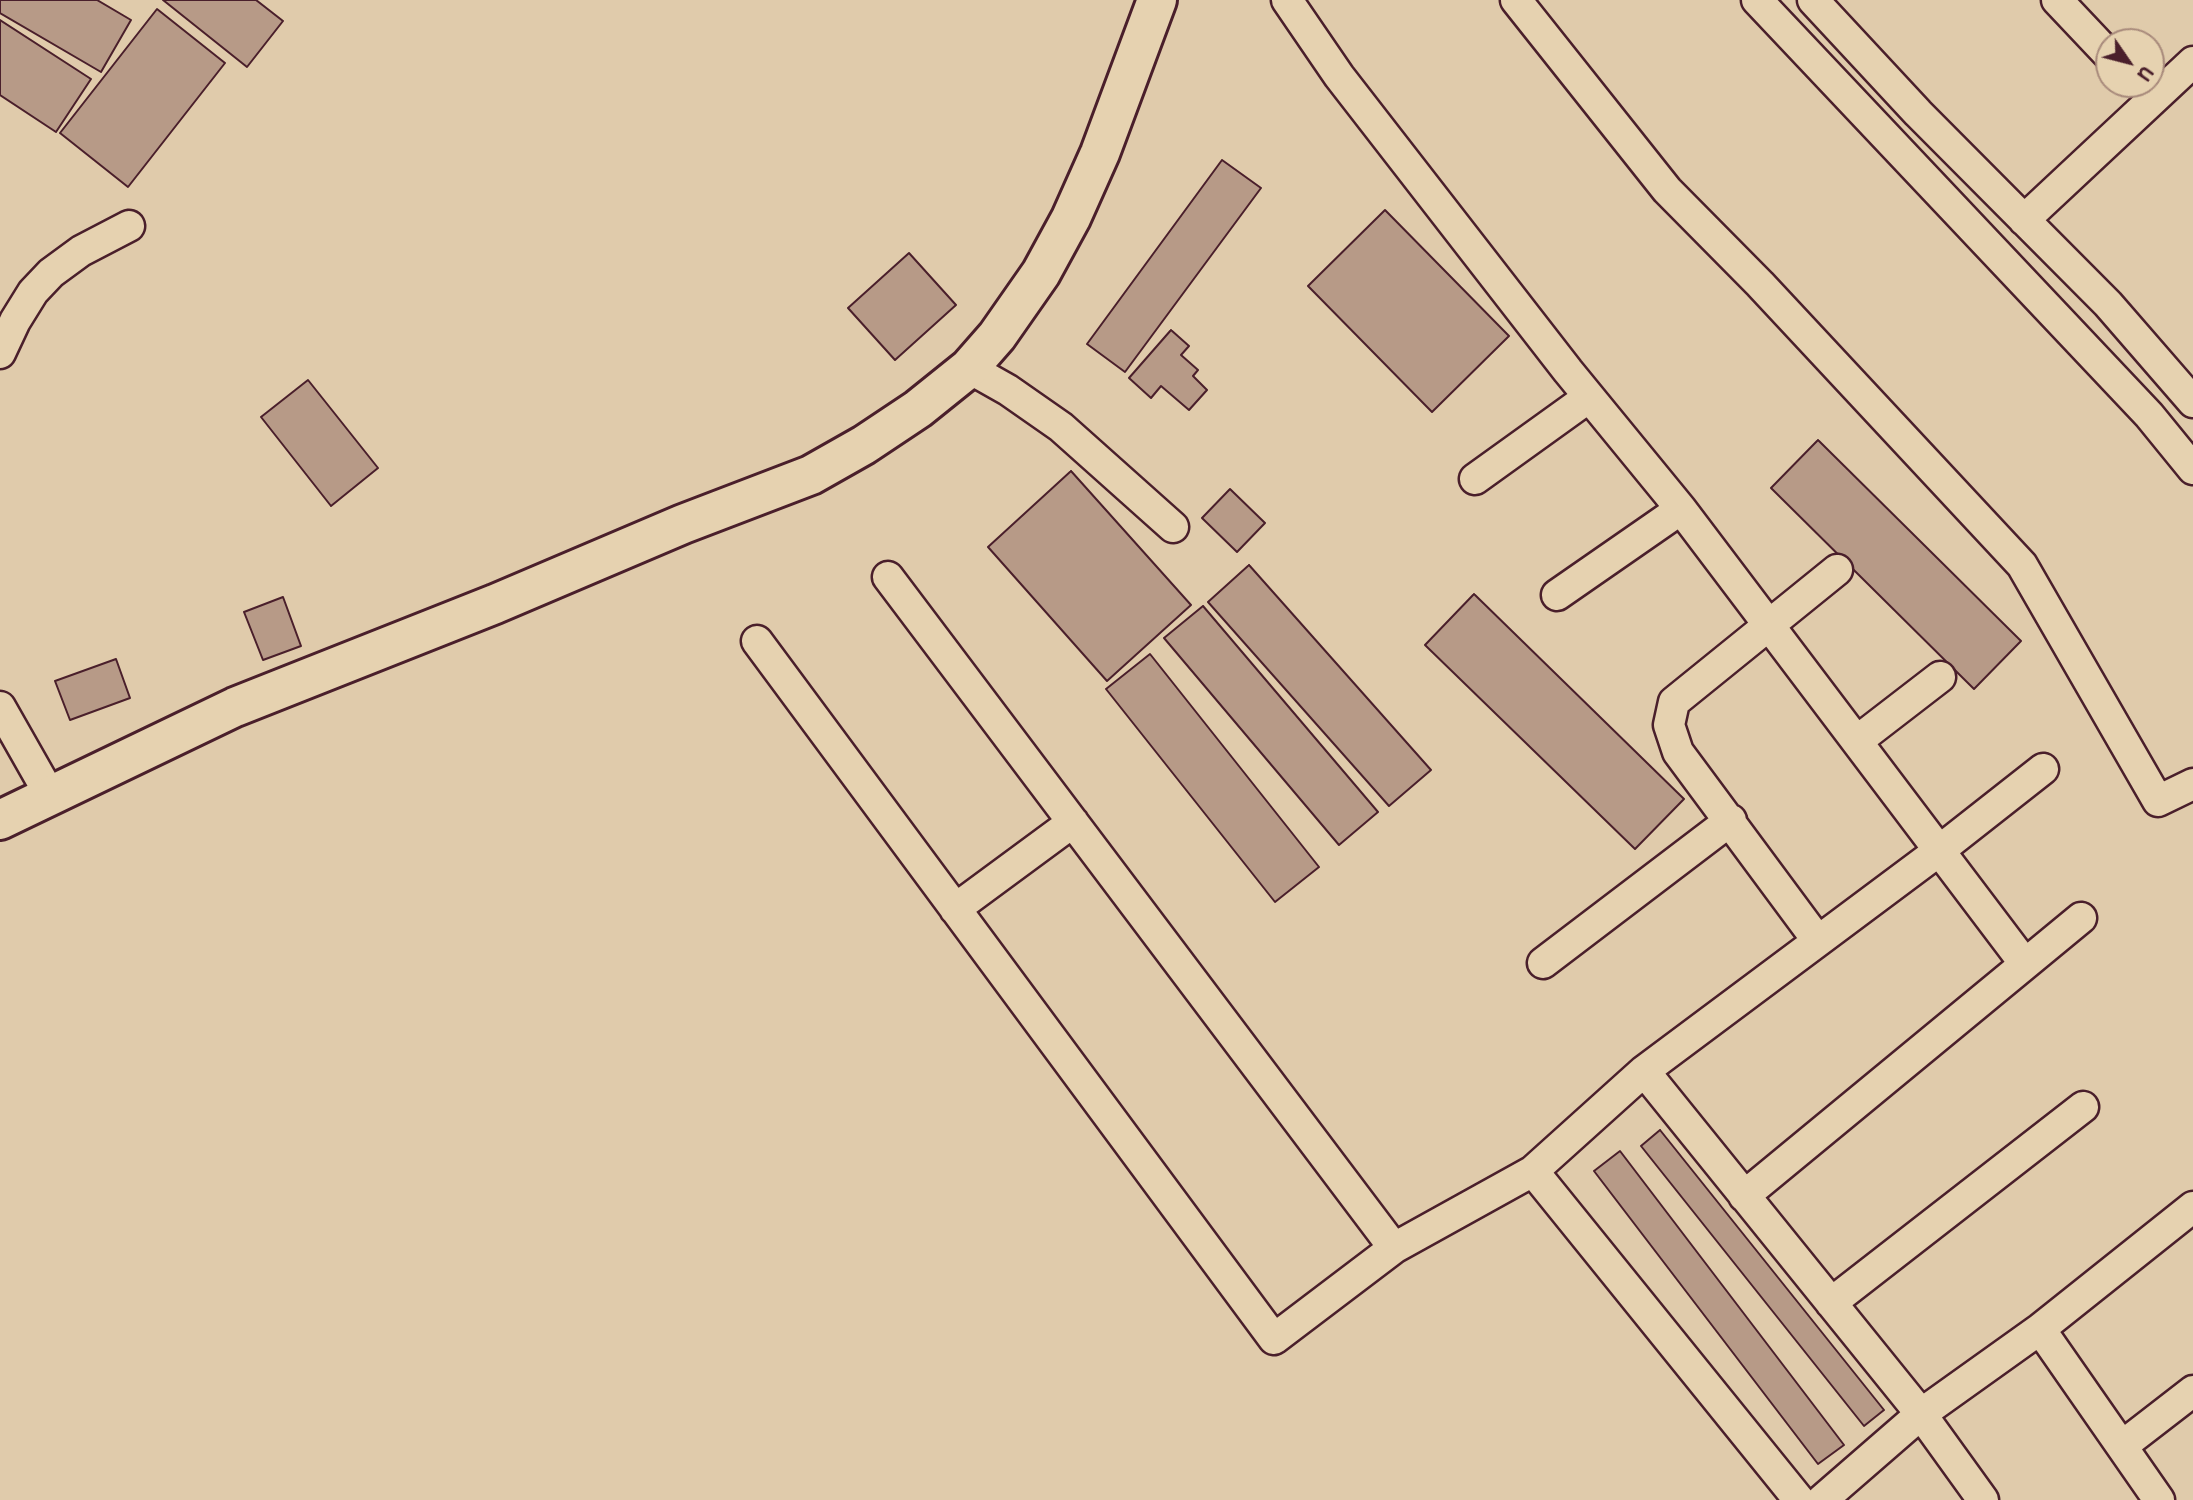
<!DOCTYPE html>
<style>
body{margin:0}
#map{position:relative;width:2193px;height:1500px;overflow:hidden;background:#e0cbab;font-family:Mali,sans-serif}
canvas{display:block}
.north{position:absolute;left:2095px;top:28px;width:70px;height:70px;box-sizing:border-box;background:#e6d2b0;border:2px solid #a88a7b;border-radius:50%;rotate:125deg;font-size:19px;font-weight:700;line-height:28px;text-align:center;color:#4a1f2b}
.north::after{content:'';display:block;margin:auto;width:24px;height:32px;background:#4a1f2b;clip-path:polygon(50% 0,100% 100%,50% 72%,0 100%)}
</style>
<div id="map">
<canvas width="2193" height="1500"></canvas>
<div class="north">U</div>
</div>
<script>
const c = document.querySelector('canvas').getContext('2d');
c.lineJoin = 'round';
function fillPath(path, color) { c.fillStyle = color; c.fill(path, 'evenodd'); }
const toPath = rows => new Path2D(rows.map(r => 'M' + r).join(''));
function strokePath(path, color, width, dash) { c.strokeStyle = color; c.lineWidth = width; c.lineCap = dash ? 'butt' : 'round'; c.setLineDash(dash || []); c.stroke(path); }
const building = toPath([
 [0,0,97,0,131,20,101,72,0,13,0,0],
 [163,0,256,0,283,21,247,67,163,0],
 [157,9,225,63,128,187,60,133,157,9],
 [0,20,91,79,56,132,0,95,0,20],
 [1222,160,1261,188,1125,372,1087,344,1222,160],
 [1385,210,1509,336,1432,412,1308,286,1385,210],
 [909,253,956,305,895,360,848,308,909,253],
 [1171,330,1189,346,1181,355,1198,370,1193,376,1207,390,1189,410,1161,386,1151,398,1129,378,1171,330],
 [308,380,378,468,331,506,261,417,308,380],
 [1818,440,2021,641,1974,689,1771,488,1818,440],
 [1071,471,1191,605,1107,681,988,547,1071,471],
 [1230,489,1265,523,1237,552,1202,518,1230,489],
 [1249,565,1431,770,1389,806,1208,602,1249,565],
 [1474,594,1684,799,1635,849,1425,645,1474,594],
 [283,597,301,646,263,660,244,612,283,597],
 [1203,606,1378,812,1339,845,1164,638,1203,606],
 [1150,654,1319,867,1275,902,1106,689,1150,654],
 [116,659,130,698,70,720,55,681,116,659],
 [1660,1130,1884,1410,1864,1426,1641,1146,1660,1130],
 [1620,1151,1844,1445,1818,1464,1594,1171,1620,1151]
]);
const minor = toPath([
 [1287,0,1339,76,1568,371,1681,509,2025,964],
 [1516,0,1667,190,1760,284,2022,565,2158,801,2193,784],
 [1757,0,2149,415,2193,469],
 [1813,0,1918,113,2108,304,2193,402],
 [2057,0,2109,55],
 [2024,220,2193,62],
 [0,353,15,321,33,292,51,273,81,251,129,226],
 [969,368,1008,390,1061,427,1173,527],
 [1475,479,1589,397],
 [888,577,1394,1248],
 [1557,595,1681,509],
 [757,641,1274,1339,1394,1248,1533,1171],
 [0,707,50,795],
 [1857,741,1940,677],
 [955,909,1073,822],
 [1818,941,1678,752,1669,725,1674,702,1837,570],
 [1543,963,1731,820],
 [1644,1071,1921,1414,1983,1500],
 [1744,1196,2081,918],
 [1831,1303,2083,1107],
 [2040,1329,2159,1500],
 [2122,1446,2193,1391],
 [1799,1500,1533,1171,1644,1071,1940,850,2043,769],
 [1822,1500,1921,1414,2040,1329,2193,1207]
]);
const tertiary = toPath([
 [0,820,235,707,495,604,683,524,811,475,864,445,918,409,969,368,997,336,1041,273,1071,218,1100,153,1157,0]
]);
fillPath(building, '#b79a87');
strokePath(building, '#4a1f2b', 2);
strokePath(minor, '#4a1f2b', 35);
strokePath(tertiary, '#4a1f2b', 44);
strokePath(minor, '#e6d2b0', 30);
strokePath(tertiary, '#e6d2b0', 38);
</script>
